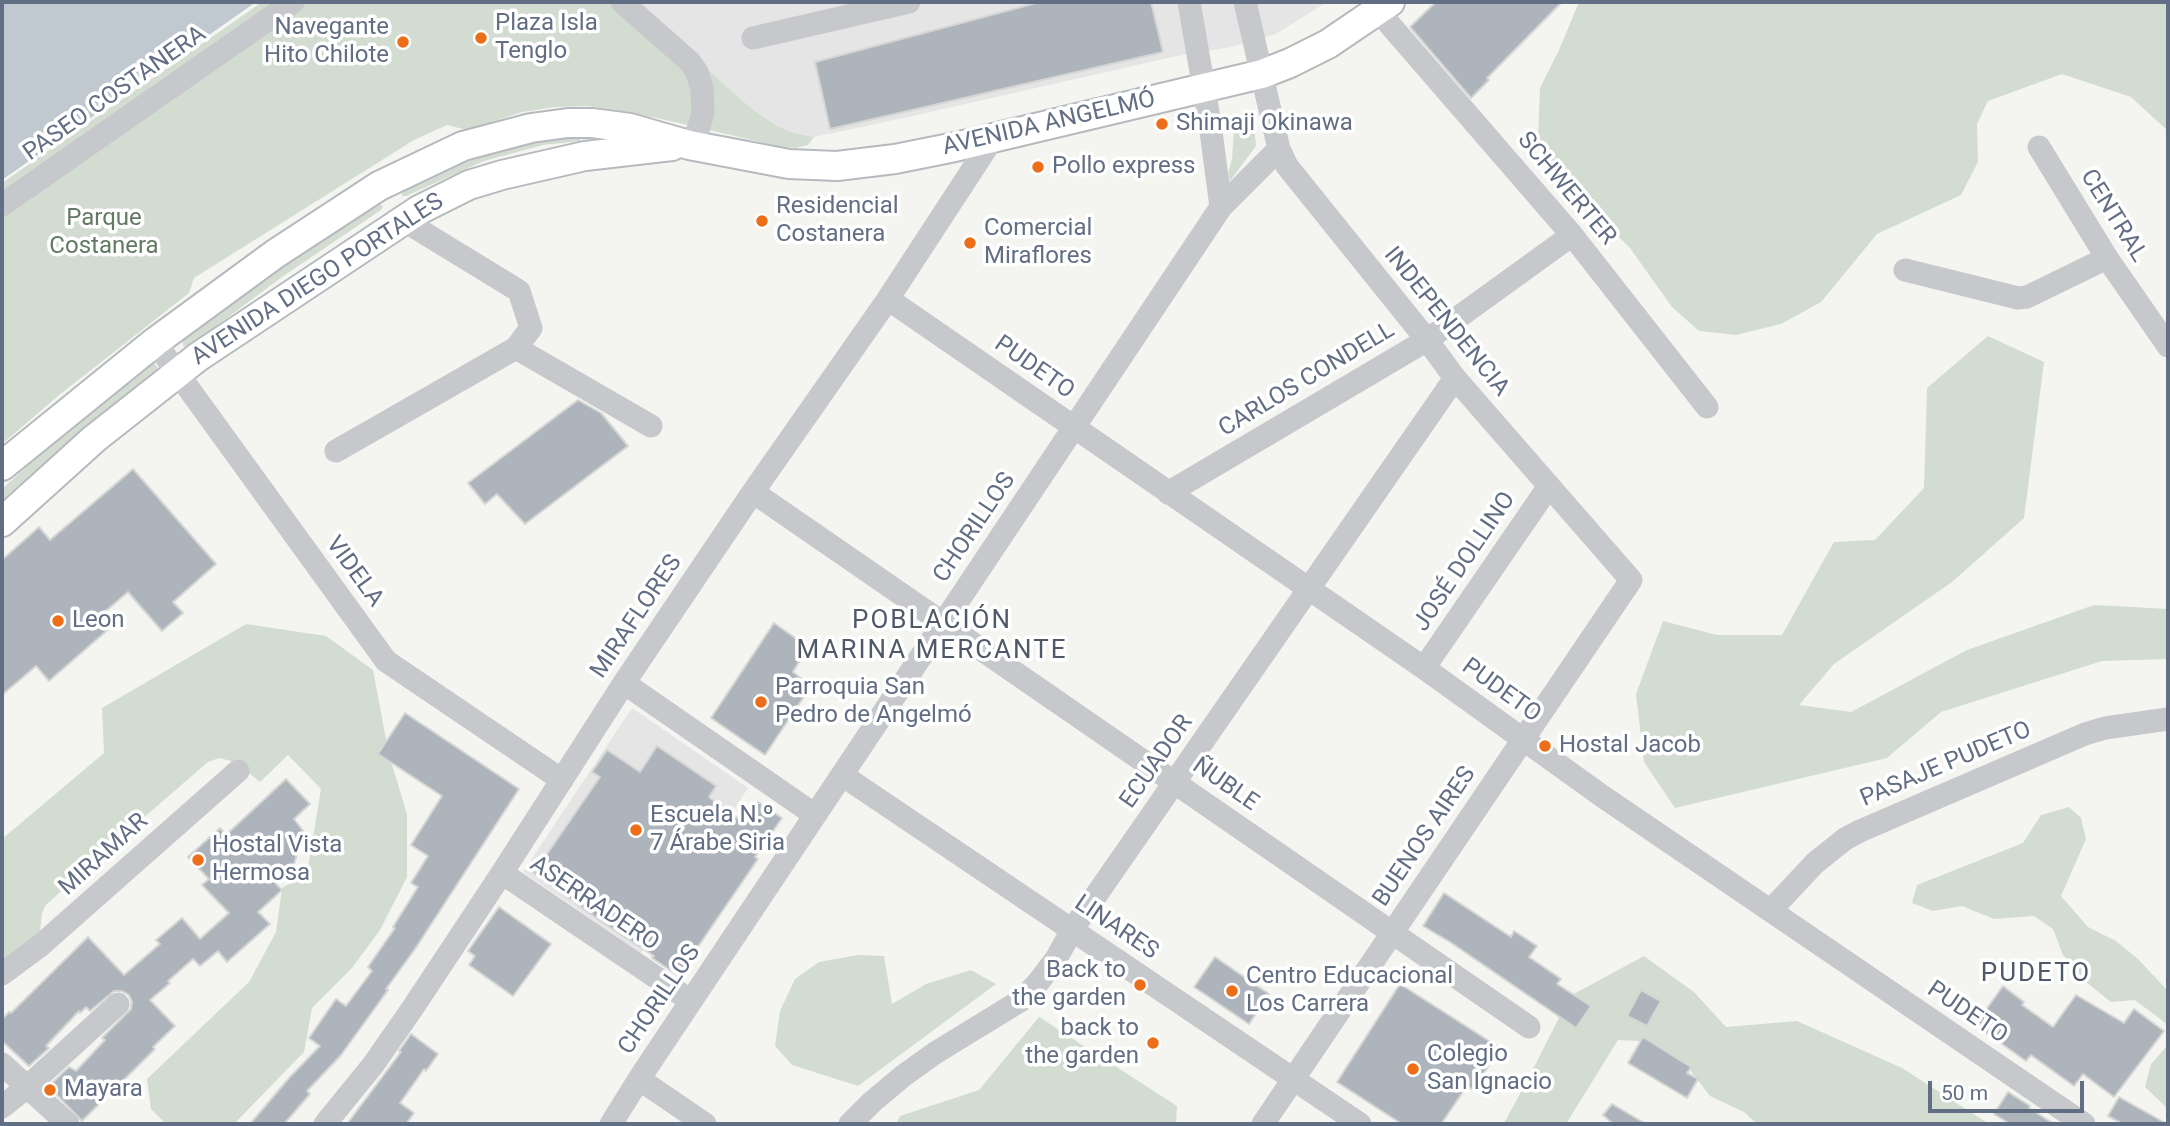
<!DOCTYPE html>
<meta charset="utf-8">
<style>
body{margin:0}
#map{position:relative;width:2170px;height:1126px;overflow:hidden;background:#f4f5f0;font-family:Roboto,sans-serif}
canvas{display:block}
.frame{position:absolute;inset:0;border:4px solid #626e83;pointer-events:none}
.scale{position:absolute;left:1928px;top:1081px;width:156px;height:32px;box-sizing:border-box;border:4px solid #626e83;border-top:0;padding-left:9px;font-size:21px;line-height:24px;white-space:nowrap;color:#626e83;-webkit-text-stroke:5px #fff;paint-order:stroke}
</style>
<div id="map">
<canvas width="2170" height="1126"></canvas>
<div class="frame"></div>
<div class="scale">50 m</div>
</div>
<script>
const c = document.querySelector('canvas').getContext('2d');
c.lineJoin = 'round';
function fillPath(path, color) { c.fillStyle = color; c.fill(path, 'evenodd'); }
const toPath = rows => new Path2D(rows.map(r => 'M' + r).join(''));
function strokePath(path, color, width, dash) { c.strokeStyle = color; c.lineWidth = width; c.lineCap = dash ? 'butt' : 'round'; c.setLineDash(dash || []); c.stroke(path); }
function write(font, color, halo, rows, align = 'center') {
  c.font = font + ' Roboto,sans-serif'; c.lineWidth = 7; c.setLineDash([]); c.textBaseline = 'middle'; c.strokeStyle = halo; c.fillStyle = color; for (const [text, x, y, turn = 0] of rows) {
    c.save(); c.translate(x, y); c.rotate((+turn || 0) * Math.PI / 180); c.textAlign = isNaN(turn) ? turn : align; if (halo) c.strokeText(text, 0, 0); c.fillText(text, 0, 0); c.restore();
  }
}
const built = toPath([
 [631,2,1327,2,1276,34,1231,47,1177,56,899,119,814,137,794,133,777,126,752,109],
 [632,708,748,788,641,953,523,872]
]);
const green = toPath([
 [262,2,631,2,752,109,777,126,794,133,814,137,808,145,795,148,778,146,657,118,588,106,556,107,522,112,467,130,447,125,414,140,194,278,189,293,58,396,2,444,2,183],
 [1579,2,2168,2,2168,131,2131,97,2062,74,1988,101,1977,124,1978,162,1961,195,1877,234,1821,302,1781,324,1736,335,1699,331,1672,307,1630,248,1555,173,1538,137,1540,88,1559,50],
 [1241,113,1248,114,1251,118,1255,135,1256,146,1230,181,1228,174,1232,159,1234,129,1237,118],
 [582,136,580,141,543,145,484,161,406,196,402,196,403,190,467,159,542,138],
 [378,204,383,206,381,210,282,277,188,347,183,346,183,341,278,271],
 [1988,336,2044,362,2024,518,1952,582,1834,664,1799,705,1851,712,1967,650,2094,605,2168,609,2168,659,2102,661,1941,712,1887,758,1675,808,1644,762,1636,694,1663,621,1717,635,1782,635,1834,542,1875,540,1924,488,1927,388],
 [154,363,158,368,155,371,73,437,2,500,2,489,35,459,87,413],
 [246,624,326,636,373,670,389,755,407,814,407,877,380,930,352,968,312,1008,304,1052,234,1124,166,1124,151,1109,147,1079,249,982,276,932,282,888,307,873,321,789,288,755,260,782,235,762,219,758,208,762,105,851,46,905,42,913,40,933,2,965,2,839,104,753,102,708],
 [2069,807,2081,818,2086,839,2061,896,2088,927,2116,941,2138,959,2168,991,2168,1025,2135,1000,2111,1002,2086,982,2063,955,2053,929,2034,916,1994,919,1962,906,1933,911,1912,903,1917,885,2023,843,2041,815],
 [858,955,884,956,892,1004,926,984,971,970,996,984,858,1086,792,1065,775,1046,780,1011,795,979,819,962],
 [1644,956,1694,992,1726,1027,1797,1021,1902,1068,1989,1124,1757,1124,1744,1112,1710,1096,1687,1066,1640,1041,1618,1040,1566,1124,1504,1123,1527,1081,1570,996],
 [1039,1017,1177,1106,1176,1124,896,1124,900,1116,979,1090],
 [2168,1045,2168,1109,2145,1087,2151,1064]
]);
const water = toPath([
 [2,2,256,2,2,180]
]);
const building = toPath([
 [1040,2,1151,2,1163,52,830,129,815,62,1040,2],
 [1436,2,1562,2,1487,78,1489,80,1471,98,1410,27,1436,2],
 [578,400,601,413,628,446,525,524,497,494,485,504,468,483,578,400],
 [133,469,216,564,173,602,183,613,162,631,128,592,101,615,111,627,49,681,36,666,2,695,2,560,39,527,50,540,133,469],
 [774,623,808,647,793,672,811,686,765,755,711,718,774,623],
 [405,713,519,789,415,949,386,989,388,990,341,1055,307,1091,310,1094,284,1124,250,1124,290,1077,320,1046,309,1038,336,999,346,1006,372,971,368,967,395,928,393,927,418,887,411,883,428,856,411,845,442,796,378,754,405,713],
 [657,746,716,786,709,797,744,823,758,802,782,818,755,857,758,859,697,948,700,950,682,978,652,958,654,956,602,922,534,873,600,777,592,772,607,750,640,772,657,746],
 [286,779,310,804,294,819,304,832,293,867,276,884,282,890,258,912,270,924,227,962,218,951,200,966,193,959,168,981,170,983,150,1000,175,1026,153,1047,155,1049,82,1121,53,1091,54,1090,50,1085,69,1067,76,1071,105,1040,102,1038,131,1009,132,1002,129,995,122,991,114,991,90,1011,86,1007,80,1013,79,1011,46,1046,49,1048,29,1066,2,1041,2,1020,9,1012,11,1013,88,937,124,975,160,944,156,940,182,918,200,939,229,913,202,885,209,879,188,857,220,828,226,835,286,779],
 [1444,893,1511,937,1514,931,1537,946,1529,957,1561,979,1557,984,1591,1006,1576,1028,1450,942,1423,926,1444,893],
 [499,907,551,944,513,996,469,965,475,956,468,951,499,907],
 [1215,957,1269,994,1249,1024,1194,987,1215,957],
 [1400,984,1500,1048,1473,1090,1467,1086,1441,1124,1402,1124,1337,1082,1400,984],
 [2003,986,2024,1002,2022,1005,2053,1027,2076,995,2124,1023,2134,1009,2164,1031,2114,1097,2083,1074,2074,1086,2031,1055,2026,1061,1975,1025,2003,986],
 [1641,990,1661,1001,1647,1026,1627,1016,1641,990],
 [411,1034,438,1054,426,1071,424,1069,400,1103,414,1113,406,1124,347,1124,401,1052,399,1051,411,1034],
 [1643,1037,1691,1067,1687,1073,1698,1079,1687,1098,1628,1063,1643,1037],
 [2008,1092,2030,1106,2029,1108,2054,1124,2010,1124,1994,1114,2008,1092],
 [2119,1097,2167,1124,2123,1124,2108,1116,2119,1097],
 [1612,1104,1646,1124,1613,1124,1603,1115,1612,1104]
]);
const minor = toPath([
 [622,2,690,62,697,72,702,89,703,113,698,130,689,145],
 [1189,2,1210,124,1221,207],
 [1245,2,1279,149,1287,166,1427,340,1455,378,1631,580,1263,1124],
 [1378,11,1572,235,1707,407],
 [753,38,909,2],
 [2039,147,2107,258,2168,346],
 [2,205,293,2],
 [1905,270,2018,298,2027,297,2107,258],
 [888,299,1424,668,1602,796,2084,1124],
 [155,342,386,661,562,780],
 [516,348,651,426],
 [336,451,516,348,531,328,519,291,403,220],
 [753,492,1529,1027],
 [1168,493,1427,340,1572,235],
 [1424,668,1549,486],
 [624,683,815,815],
 [842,775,1360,1124],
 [502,873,691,1001],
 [1771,910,1815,863,1845,839,1860,831,2085,734,2105,728,2168,719],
 [2,974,41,945,238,771],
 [2,1064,68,1124],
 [639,1079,705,1124],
 [2,1107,27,1087,118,1004],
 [325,1124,373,1065,412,1009,502,873,624,683,753,492,888,299,993,138],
 [611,1124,639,1079,1221,207,1279,149],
 [850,1124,872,1102,903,1076,935,1053,1020,1001,1037,984,1056,959,1072,930,1455,378]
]);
const major = toPath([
 [2,466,155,342,275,254,379,186,463,146,531,128,568,123,592,123,630,128,689,145,789,164,837,166,895,159,955,147,1262,74,1290,63,1328,44,1390,2],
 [2,522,94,439,198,357,419,210,469,185,502,175,585,156,672,146]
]);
const markers = [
 [481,38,7,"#ec6e18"],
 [403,42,7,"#ec6e18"],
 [1162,124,7,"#ec6e18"],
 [1038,167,7,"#ec6e18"],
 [762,221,7,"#ec6e18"],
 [970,243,7,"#ec6e18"],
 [58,621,7,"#ec6e18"],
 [761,702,7,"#ec6e18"],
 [1545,746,7,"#ec6e18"],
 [636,830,7,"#ec6e18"],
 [198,860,7,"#ec6e18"],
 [1140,985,7,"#ec6e18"],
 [1232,991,7,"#ec6e18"],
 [1153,1043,7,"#ec6e18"],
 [1413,1069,7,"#ec6e18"],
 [50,1090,7,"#ec6e18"]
];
const poiNames = [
 ["Plaza Isla",495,24],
 ["Tenglo",495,52],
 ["Navegante",389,28,"right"],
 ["Hito Chilote",389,56,"right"],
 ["Shimaji Okinawa",1176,124],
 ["Pollo express",1052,167],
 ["Residencial",776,207],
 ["Costanera",776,235],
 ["Comercial",984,229],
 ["Miraflores",984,257],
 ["Leon",72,621],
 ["Parroquia San",775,688],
 ["Pedro de Angelmó",775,716],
 ["Hostal Jacob",1559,746],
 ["Escuela N.º",650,816],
 ["7 Árabe Siria",650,844],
 ["Hostal Vista",212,846],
 ["Hermosa",212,874],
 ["Back to",1126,971,"right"],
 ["the garden",1126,999,"right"],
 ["Centro Educacional",1246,977],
 ["Los Carrera",1246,1005],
 ["back to",1139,1029,"right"],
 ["the garden",1139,1057,"right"],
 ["Colegio",1427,1055],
 ["San Ignacio",1427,1083],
 ["Mayara",64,1090]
];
const streetNames = [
 ["PASEO COSTANERA",115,94,-35],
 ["AVENIDA ANGELMÓ",1049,124,-13],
 ["SCHWERTER",1566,189,50],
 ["CENTRAL",2113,216,58],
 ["AVENIDA DIEGO PORTALES",318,280,-33],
 ["INDEPENDENCIA",1446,322,51],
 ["PUDETO",1034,368,35],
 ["CARLOS CONDELL",1307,380,-31],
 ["CHORILLOS",975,528,-56],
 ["JOSÉ DOLLINO",1465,562,-56],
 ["VIDELA",354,572,54],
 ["MIRAFLORES",637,617,-56],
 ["PUDETO",1501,691,36],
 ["ECUADOR",1157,762,-55],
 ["PASAJE PUDETO",1946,765,-23],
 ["ÑUBLE",1225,785,35],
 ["BUENOS AIRES",1425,837,-56],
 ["MIRAMAR",104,855,-42],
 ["ASERRADERO",594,904,34],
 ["LINARES",1116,928,34],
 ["CHORILLOS",660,1000,-56],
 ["PUDETO",1967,1013,34]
];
const parkNames = [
 ["Parque",104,219],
 ["Costanera",104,247]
];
const neighbourhoodNames = [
 ["POBLACIÓN",932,621],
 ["MARINA MERCANTE",932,651],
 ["PUDETO",2036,974]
];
fillPath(built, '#e4e5e4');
fillPath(green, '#d3dcd1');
fillPath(water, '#c1c9d0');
fillPath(building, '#aeb4bb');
strokePath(building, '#d5d6d3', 2);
strokePath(major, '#b6b9be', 32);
strokePath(minor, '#c6c8cc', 23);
strokePath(major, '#fff', 28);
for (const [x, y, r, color] of markers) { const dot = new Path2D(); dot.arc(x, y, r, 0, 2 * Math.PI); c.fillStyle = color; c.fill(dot); strokePath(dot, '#fff', 2.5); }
write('24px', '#626e83', '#fff', poiNames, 'left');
write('24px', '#626e83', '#fff', streetNames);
write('24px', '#627a61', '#fff', parkNames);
c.letterSpacing = '2px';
write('26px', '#505968', '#fff', neighbourhoodNames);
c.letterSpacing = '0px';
</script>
